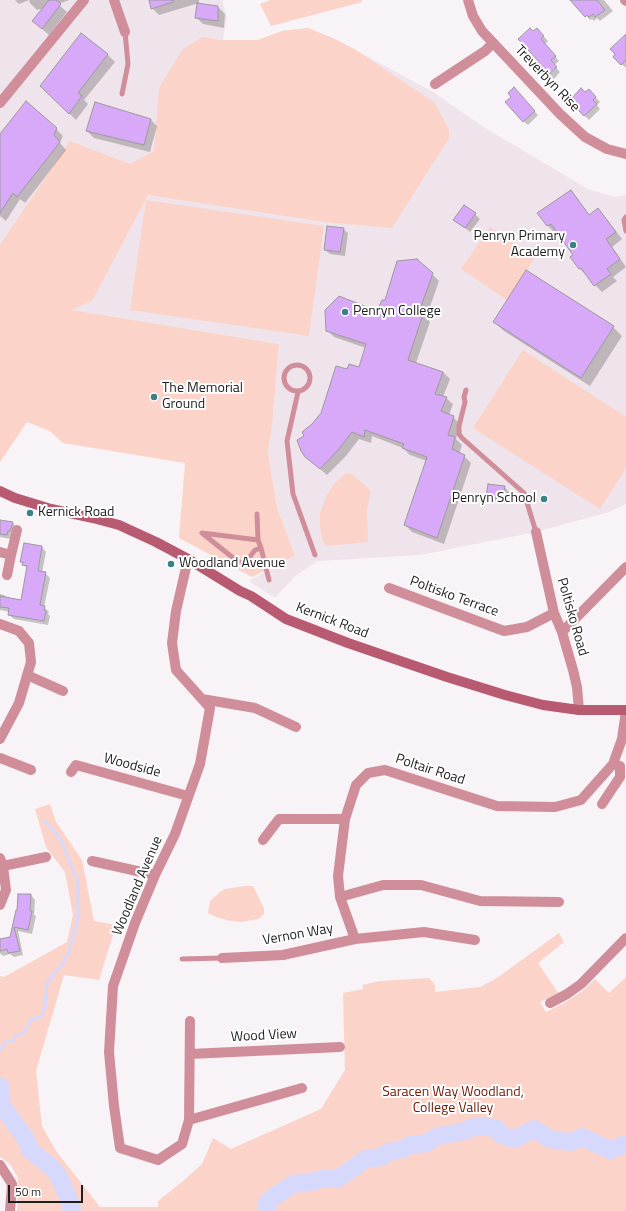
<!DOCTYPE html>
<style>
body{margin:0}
#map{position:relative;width:626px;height:1211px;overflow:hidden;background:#f7f3f6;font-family:"Titillium Web",sans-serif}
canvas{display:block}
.scale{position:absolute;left:8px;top:1185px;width:75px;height:18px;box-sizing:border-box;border:2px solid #1f1e1f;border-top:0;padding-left:5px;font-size:12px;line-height:14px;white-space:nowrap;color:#1f1e1f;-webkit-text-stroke:3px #fff;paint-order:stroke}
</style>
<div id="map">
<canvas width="626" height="1211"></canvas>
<div class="scale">50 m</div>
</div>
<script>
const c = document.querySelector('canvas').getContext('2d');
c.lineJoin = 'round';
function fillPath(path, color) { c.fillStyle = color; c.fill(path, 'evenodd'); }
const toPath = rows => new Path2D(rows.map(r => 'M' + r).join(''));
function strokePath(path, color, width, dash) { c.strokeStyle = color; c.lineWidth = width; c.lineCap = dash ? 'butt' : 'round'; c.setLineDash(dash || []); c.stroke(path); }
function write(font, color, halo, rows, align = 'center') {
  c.font = font + ' "Titillium Web",sans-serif'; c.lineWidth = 4; c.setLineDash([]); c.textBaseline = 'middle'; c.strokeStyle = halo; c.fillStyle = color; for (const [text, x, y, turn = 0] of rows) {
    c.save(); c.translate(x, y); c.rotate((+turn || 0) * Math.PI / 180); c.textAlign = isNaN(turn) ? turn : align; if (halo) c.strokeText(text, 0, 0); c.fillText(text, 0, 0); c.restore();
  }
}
const built = toPath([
 [0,0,222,0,227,18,223,40,258,40,282,31,308,28,335,39,433,92,485,128,588,189,614,197,626,195,626,504,609,512,536,532,420,555,318,561,295,576,275,598,249,581,295,556,277,508,268,452,272,426,279,344,71,310,0,254]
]);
const green = toPath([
 [271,0,362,0,362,2,271,26,260,4],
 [308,28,335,39,356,50,435,103,449,130,449,138,392,228,324,222,148,195,92,301,72,310,279,344,272,426,268,452,277,508,295,556,252,577,179,538,185,463,63,443,50,431,27,422,0,462,0,245,70,141,130,164,154,151,159,88,182,50,202,37,222,40,258,40,282,31],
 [146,200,324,226,309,336,130,310],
 [490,227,535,258,507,300,461,269],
 [523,350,626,417,626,468,600,509,473,428],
 [348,473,352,474,371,491,367,509,368,542,326,546,323,541,320,528,320,513,327,495,334,484,345,474],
 [50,804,56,822,82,860,94,921,116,925,99,980,64,975,36,1071,42,1126,56,1151,100,1207,158,1207,158,1201,182,1182,202,1164,213,1138,231,1149,321,1109,345,1070,343,993,363,989,362,985,380,981,429,978,435,985,435,992,480,987,497,978,559,933,564,942,538,963,558,993,540,1002,546,1012,566,1002,581,992,595,979,609,993,626,977,626,1211,17,1211,18,1178,10,1164,0,1157,0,976,4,977,67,942,73,915,65,872,46,847,35,809],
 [244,886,253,886,264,908,264,914,258,919,241,922,231,921,216,917,208,913,210,901,219,893,225,889]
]);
const shadow = toPath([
 [15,0,69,0,58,4,67,12,49,35,41,28,44,8,37,10,30,3,29,0,19,4],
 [150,0,199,0,199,3,159,15,152,8],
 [575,0,604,0,613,11,600,21,597,18,594,21,592,19,590,20,573,2],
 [218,7,225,14,224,28,203,24,196,17],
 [537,29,548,41,545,44,559,61,554,65,560,72,553,80,538,64,541,62,533,32],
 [81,34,108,55,115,62,84,100,88,104,76,120,41,86],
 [626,41,626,68,614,57],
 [589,90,600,102,597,105,600,109,589,120,570,101,586,93],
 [518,93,538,115,528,125,523,121,513,97],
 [150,119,157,126,150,152,94,138,87,131],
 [56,129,63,136,60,143,66,150,25,203,20,199,6,221,0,216,0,136],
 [570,191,577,198,590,216,598,210,605,217,622,239,612,247,626,267,613,277,617,281,602,292,595,285,588,275,587,276,580,269,571,257,575,255,558,231,555,233,548,226,539,213],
 [475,214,480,219,470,232,455,220],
 [343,229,348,233,345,256,330,254,325,250],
 [432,274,439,281,426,318,430,322,416,363,443,372,450,379,443,397,446,398,453,404,449,415,453,417,460,424,456,439,462,445,459,454,464,456,471,463,444,544,412,532,405,525,427,461,410,455,403,448,372,436,371,443,359,439,346,456,327,475,306,457,306,436,322,413,347,370,360,368,366,348,334,337,327,330,378,312,385,302],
 [494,322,613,327,622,336,590,386,504,331],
 [504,487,509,492,508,503,492,501,487,497],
 [0,521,13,523,17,528,11,539,0,537],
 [42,547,46,552,42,573,45,573,50,578,44,607,49,612,48,614,50,616,48,625,14,619,9,615,10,612,0,610,0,594,4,595,8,598,22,601,28,569,21,562],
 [19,895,31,895,35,900,34,915,36,916,32,934,18,931,23,955,14,957,10,954,3,956,0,953,0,940,11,937,18,911]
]);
const stream = toPath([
 [0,1050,7,1041,13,1041,16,1035,23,1034,31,1020,42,1016,45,1005,47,983,63,963,68,954,78,919,78,883,61,840,45,821]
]);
const river = toPath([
 [0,1086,2,1106,24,1136,31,1151,49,1165,58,1175,67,1195,72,1209,71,1211],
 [266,1211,266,1205,272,1198,293,1184,316,1181,321,1179,337,1179,366,1159,381,1157,389,1152,403,1149,410,1145,426,1143,438,1136,465,1131,476,1126,496,1128,501,1135,514,1139,534,1129,550,1139,571,1142,582,1137,610,1150,626,1144]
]);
const building = toPath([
 [49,0,56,0,61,4,42,29,32,21,49,0],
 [149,0,173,0,173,2,151,9,149,0],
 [570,0,597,0,605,10,595,17,593,14,589,17,587,15,585,17,570,0],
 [197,3,218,6,218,21,195,18,197,3],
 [530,28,533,31,537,28,544,36,541,39,556,56,551,60,557,67,547,76,537,64,539,62,518,39,530,28],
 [81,33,108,54,78,93,82,96,69,114,40,86,81,33],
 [626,34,626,60,621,65,613,57,615,54,610,49,626,34],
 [514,87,535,111,523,122,505,102,511,97,508,93,514,87],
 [581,88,585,92,589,89,596,97,593,100,597,104,584,116,569,101,581,88],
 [26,101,57,128,54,135,60,142,17,197,13,193,0,213,0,134,26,101],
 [95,102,151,119,144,145,86,131,95,102],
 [571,190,589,215,598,208,616,232,606,239,620,259,607,269,611,274,594,286,581,268,579,269,570,257,573,255,551,224,547,226,537,213,571,190],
 [464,205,476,213,465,228,453,220,464,205],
 [327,226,344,228,340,252,324,250,327,226],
 [417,259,433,273,419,312,423,314,408,360,443,372,435,394,447,397,441,411,454,416,448,435,455,437,452,449,465,455,437,538,404,525,427,457,402,448,404,444,365,430,364,437,352,432,339,449,320,469,305,457,301,451,297,440,304,436,302,432,312,424,321,413,336,366,347,369,349,364,359,367,366,344,326,331,325,310,339,296,377,311,382,300,385,300,397,261,417,259],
 [526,270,614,326,581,378,493,322,526,270],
 [488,484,505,486,503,499,486,497,488,484],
 [0,520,13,522,10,531,8,531,7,535,0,534,0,520],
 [24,543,42,546,38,571,46,572,40,605,45,606,44,610,46,611,44,621,8,615,9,608,0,607,0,596,21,600,27,566,22,565,23,562,20,562,24,543],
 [18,894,31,894,30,911,32,911,28,930,14,927,20,951,8,953,7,949,0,951,0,939,10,937,16,910,17,910,18,894]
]);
const lane = toPath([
 [122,94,128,64,125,32],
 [626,217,624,220,626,231],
 '284 378a13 13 0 1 1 26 0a13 13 0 1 1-26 0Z',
 [466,390,464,397,465,402,459,426,459,434,462,438,524,493,536,532],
 [298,392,287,441,293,494,315,555],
 [257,514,258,540],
 [261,548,255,550,246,562,242,563,237,561,202,533,258,540,261,548,269,580],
 [182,959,222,958]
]);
const street = toPath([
 [114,0,125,32],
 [468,0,473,16,482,31,560,114,585,137,607,149,626,154],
 [625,0,626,1],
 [435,84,485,51,493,43],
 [0,103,84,0],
 [536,532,554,613,562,632,573,670,577,687,579,710],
 [0,552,11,555,7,575],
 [11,555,17,530],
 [188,559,176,611,172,643,176,670,210,708,200,764,175,834,155,875,135,923,113,986,109,1052,114,1106,120,1148,158,1160,182,1144,189,1120,190,1021],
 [389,588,504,631,527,627,554,613],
 [0,624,19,631,29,643,31,662,19,703,0,739],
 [562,632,626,567],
 [27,675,63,691],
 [202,699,255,708,296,727],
 [0,758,31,770],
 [71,772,76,765,188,796],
 [602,804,620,777,620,766,613,764],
 [263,840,279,819,345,819],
 [0,858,3,866,6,890,0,905],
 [92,861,155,875],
 [3,866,46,857],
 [340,897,383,885,421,885,480,901,559,902],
 [355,939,340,897,338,876,345,819,356,785,368,773,385,770,497,806,555,807,581,800,613,764,622,739,626,711],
 [222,958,283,955,355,939,424,932,475,940],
 [550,1003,567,994,581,984,626,938],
 [190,1054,340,1047],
 [189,1120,302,1088],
 [0,1165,12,1184,10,1211]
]);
const secondary = toPath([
 [0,491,15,498,51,509,93,518,119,525,156,542,188,559,240,591,251,596,286,619,348,643,447,677,505,695,543,705,579,710,626,710]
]);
const markers = [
 [573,245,4,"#3a8285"],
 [345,312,4,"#3a8285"],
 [154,397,4,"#3a8285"],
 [544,499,4,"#3a8285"],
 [30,513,4,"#3a8285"],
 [171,564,4,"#3a8285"]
];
const streetNames = [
 ["Treverbyn Rise",547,79,46],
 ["Poltisko Terrace",454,597,20],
 ["Poltisko Road",572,617,74],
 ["Kernick Road",332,621,21],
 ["Woodside",132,766,15],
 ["Poltair Road",430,770,18],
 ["Woodland Avenue",138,886,-67],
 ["Vernon Way",298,935,-10],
 ["Wood View",264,1036,-3]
];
const poiNames = [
 ["Penryn Primary",565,237,"right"],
 ["Academy",565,253,"right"],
 ["Penryn College",353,312],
 ["The Memorial",162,389],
 ["Ground",162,405],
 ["Penryn School",536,499,"right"],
 ["Kernick Road",38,513],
 ["Woodland Avenue",179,564]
];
const parkNames = [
 ["Saracen Way Woodland,",453,1093],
 ["College Valley",453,1109]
];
fillPath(built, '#efe4eb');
fillPath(green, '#fcd3c9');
fillPath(shadow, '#0003');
strokePath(stream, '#d7d9fc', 3);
strokePath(river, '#d7d9fc', 18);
fillPath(building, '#d8a9f9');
strokePath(building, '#9c9a9d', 1);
strokePath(lane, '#d08e9b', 5);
strokePath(street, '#d08e9b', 10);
strokePath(secondary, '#b85a71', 10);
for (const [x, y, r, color] of markers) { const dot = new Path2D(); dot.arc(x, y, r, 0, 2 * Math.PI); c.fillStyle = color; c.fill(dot); strokePath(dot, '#fff', 1.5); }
write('14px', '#1f1e1f', '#fff', streetNames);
write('14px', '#1f1e1f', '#fff', poiNames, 'left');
write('14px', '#6e1a06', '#fff', parkNames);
</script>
